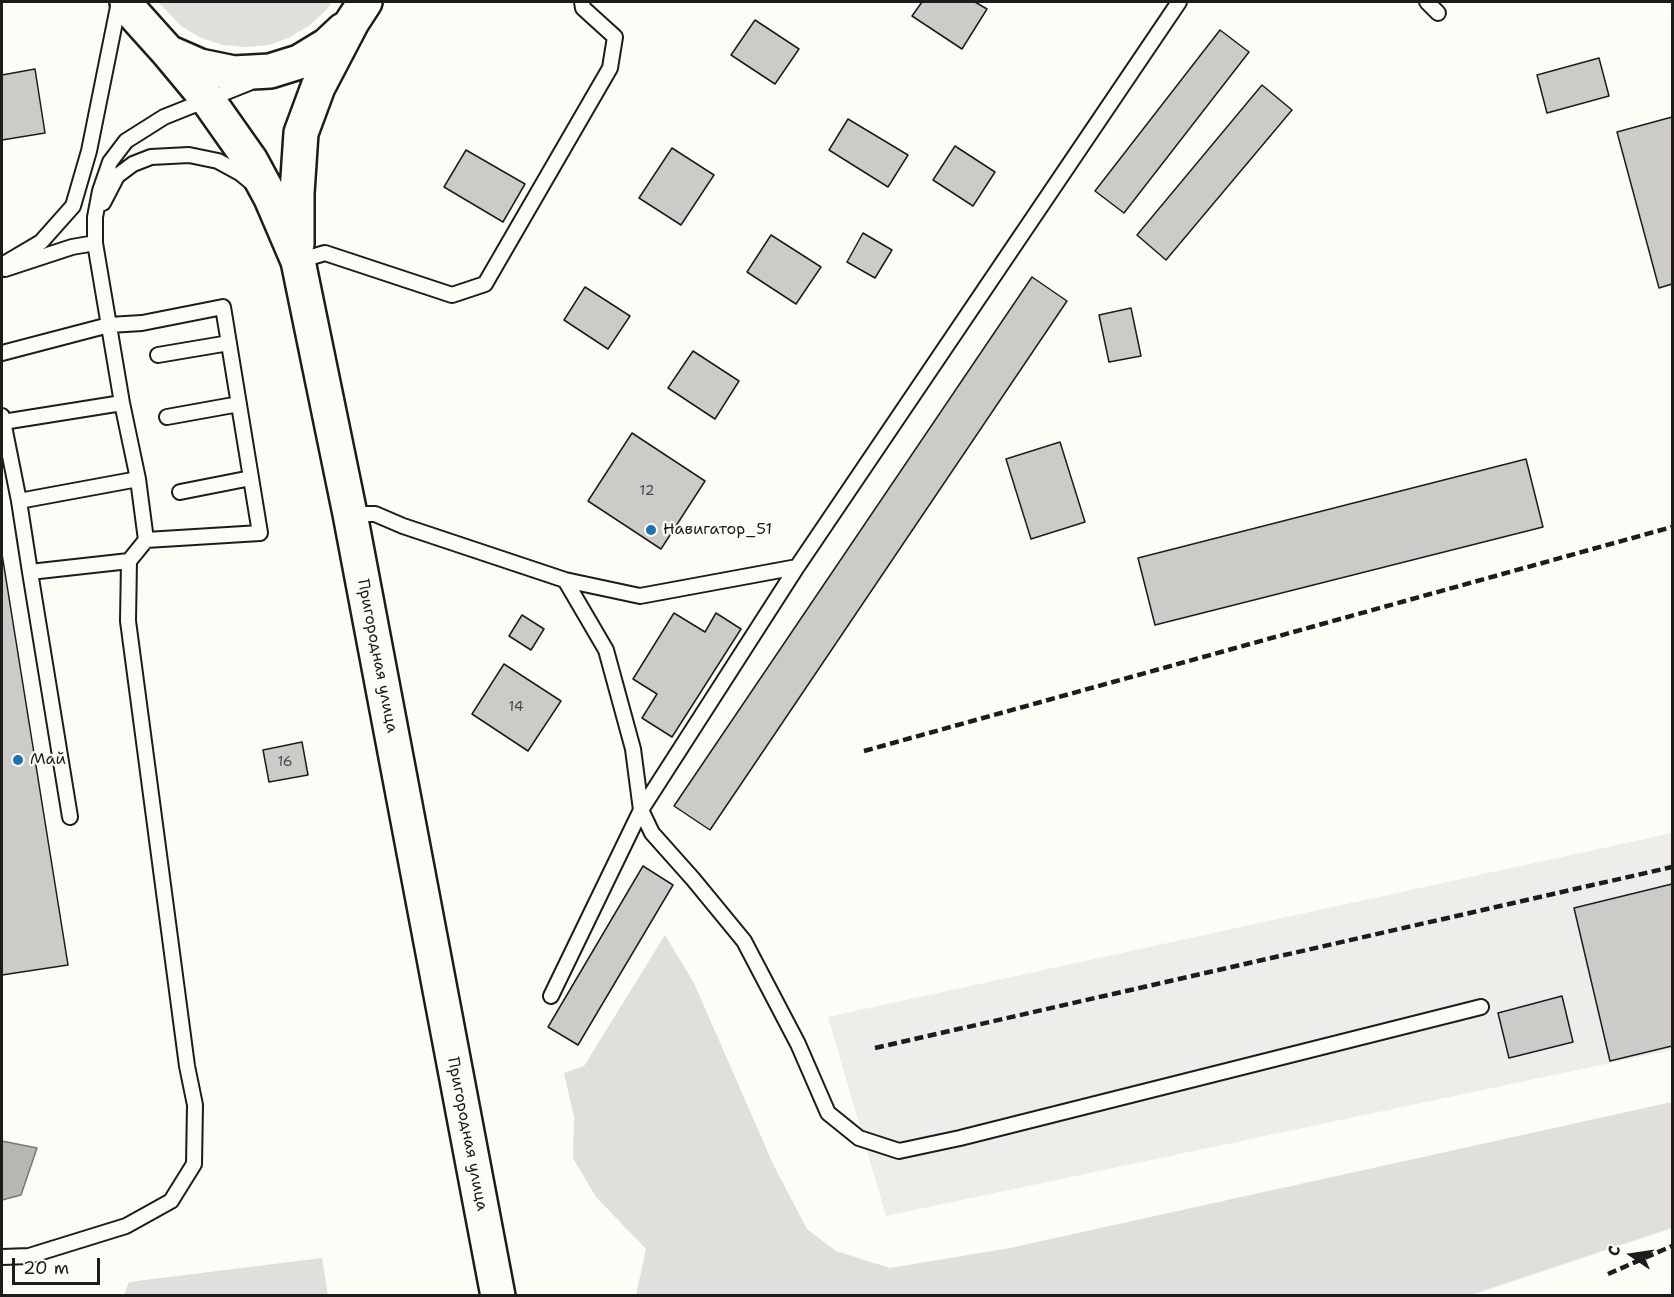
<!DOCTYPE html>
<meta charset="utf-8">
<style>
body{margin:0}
#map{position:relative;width:1674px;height:1297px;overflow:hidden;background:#fdfcf7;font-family:"Shantell Sans",sans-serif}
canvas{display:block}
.frame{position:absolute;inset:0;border:3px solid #1c1c1c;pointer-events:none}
.north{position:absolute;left:1602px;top:1225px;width:60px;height:60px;-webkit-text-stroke:4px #fdfcf7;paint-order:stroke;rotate:283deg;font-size:16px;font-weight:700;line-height:24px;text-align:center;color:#1c1c1c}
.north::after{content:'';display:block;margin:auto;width:21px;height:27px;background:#1c1c1c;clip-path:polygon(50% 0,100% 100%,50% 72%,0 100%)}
.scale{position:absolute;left:12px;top:1258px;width:88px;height:27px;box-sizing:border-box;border:3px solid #1c1c1c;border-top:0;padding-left:8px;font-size:18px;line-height:21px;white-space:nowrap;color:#1c1c1c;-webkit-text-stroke:4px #fdfcf7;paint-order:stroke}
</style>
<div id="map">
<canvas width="1674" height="1297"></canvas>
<div class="frame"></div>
<div class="north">С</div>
<div class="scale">20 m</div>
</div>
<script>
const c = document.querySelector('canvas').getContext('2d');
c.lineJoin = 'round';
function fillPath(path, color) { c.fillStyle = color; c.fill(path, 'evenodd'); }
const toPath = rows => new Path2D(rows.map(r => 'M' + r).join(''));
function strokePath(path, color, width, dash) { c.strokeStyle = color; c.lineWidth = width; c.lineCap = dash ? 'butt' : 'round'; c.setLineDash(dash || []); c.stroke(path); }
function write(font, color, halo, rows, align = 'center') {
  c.font = font + ' "Shantell Sans",sans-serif'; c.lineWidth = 4.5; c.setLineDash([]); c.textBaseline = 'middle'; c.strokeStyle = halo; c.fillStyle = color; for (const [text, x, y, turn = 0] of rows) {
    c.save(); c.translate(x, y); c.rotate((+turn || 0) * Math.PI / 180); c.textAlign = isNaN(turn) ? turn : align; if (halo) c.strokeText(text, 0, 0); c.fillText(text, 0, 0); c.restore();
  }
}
const built = toPath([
 [1672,833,1672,1050,886,1216,828,1017]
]);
const green = toPath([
 [158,2,332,2,327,9,310,25,290,37,269,45,245,47,223,45,201,38,181,26],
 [665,935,694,983,774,1166,807,1229,836,1251,890,1268,1010,1248,1672,1102,1672,1228,1471,1295,636,1295,646,1249,596,1197,573,1158,574,1117,564,1073,584,1066],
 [322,1258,328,1295,124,1295,129,1282]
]);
const water = toPath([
 [2,1141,37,1148,21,1195,2,1200,2,1141]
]);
const building = toPath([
 [922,2,975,2,987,9,962,49,912,16,922,2],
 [755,20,799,49,775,84,731,55,755,20],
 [1220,30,1249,52,1124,213,1095,191,1220,30],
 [1599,58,1609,96,1547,113,1537,75,1599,58],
 [35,69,45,133,2,140,2,75,35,69],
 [1262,85,1292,110,1166,260,1137,235,1262,85],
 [1672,117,1672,284,1659,288,1617,132,1672,117],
 [848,119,908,155,888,187,829,150,848,119],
 [955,146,995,172,973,206,933,180,955,146],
 [672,148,714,175,681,225,639,198,672,148],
 [466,150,525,184,503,222,444,187,466,150],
 [863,233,892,250,875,278,847,262,863,233],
 [771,235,821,267,796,304,747,272,771,235],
 [1032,277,1067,301,710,830,674,806,1032,277],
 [585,287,630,316,608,349,564,320,585,287],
 [1131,308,1141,356,1109,362,1099,315,1131,308],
 [693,351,739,381,715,419,668,388,693,351],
 [632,433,705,481,661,549,588,501,632,433],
 [1060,442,1085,522,1031,539,1006,459,1060,442],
 [1526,459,1543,527,1155,625,1138,558,1526,459],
 [2,554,68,965,2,975,2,554],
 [674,613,705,632,716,613,741,629,672,737,642,718,657,694,633,679,674,613],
 [522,615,544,629,531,650,509,636,522,615],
 [504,664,561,701,528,751,472,714,504,664],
 [302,742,308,775,269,782,263,750,302,742],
 [643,866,673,885,578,1045,548,1027,643,866],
 [1672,884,1672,1046,1610,1061,1574,908,1672,884],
 [1562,996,1573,1042,1509,1058,1498,1013,1562,996]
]);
const service = toPath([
 [1427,2,1438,13],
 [103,203,117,176,133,164,151,157,189,155,218,161,240,173,251,182],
 [298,261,325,253,452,295,485,284,610,68,615,37,583,8,582,2],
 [2,265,41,242,73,206,89,151,119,2],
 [5,269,72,247,95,243],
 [2,353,109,325,142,323,223,307,260,533,146,540],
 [158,355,229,343],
 [2,416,19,501,30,572],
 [167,417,239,404],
 [3,422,122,403],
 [180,492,251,478],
 [19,501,138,479],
 [350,514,375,514,403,526,565,580,640,596,797,567,1179,2],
 [565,580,606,650,633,749,641,810,652,833,693,879,744,941,798,1044,828,1113,859,1138,899,1151,960,1138,1481,1007],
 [70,817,30,572,129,561,146,540,138,479,122,403,95,243,95,217,100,191,110,162,126,141,164,117,249,83],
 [551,996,641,810,797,567],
 [2,1257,29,1256,126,1226,171,1201,194,1164,195,1105,187,1066,128,621,129,561]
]);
const primary = toPath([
 [127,2,133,13,168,52,200,66,234,73,270,71,299,62,327,45,343,30],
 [168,52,208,100,251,161,271,198,298,261,350,514,498,1296],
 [297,244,297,193,301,133,318,87,352,22,365,2]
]);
const rail = toPath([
 [864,751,1672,527],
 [875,1048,1672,867],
 [1608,1274,1672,1246]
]);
const markers = [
 [651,530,6,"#1f6fb2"],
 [18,760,6,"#1f6fb2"]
];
const numberNames = [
 ["12",647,491],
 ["14",516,707],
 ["16",285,762]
];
const poiNames = [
 ["Навигатор_51",663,530],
 ["Май",30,760]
];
const streetNames = [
 ["Пригородная улица",377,656,79],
 ["Пригородная улица",467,1134,79]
];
fillPath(built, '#eeede9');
fillPath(green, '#e0dfdb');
fillPath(water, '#b7b6b2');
strokePath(water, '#797876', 1.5);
fillPath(building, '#cccbc8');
strokePath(building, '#1c1c1c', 1.5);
strokePath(service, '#1c1c1c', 18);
strokePath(primary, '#1c1c1c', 38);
strokePath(service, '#fdfcf7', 14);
strokePath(primary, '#fdfcf7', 33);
strokePath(rail, '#1c1c1c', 4.5, [9, 4.5]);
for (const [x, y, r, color] of markers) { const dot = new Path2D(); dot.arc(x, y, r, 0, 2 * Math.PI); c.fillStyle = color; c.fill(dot); strokePath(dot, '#fdfcf7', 2); }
write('14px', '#484847', null, numberNames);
write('16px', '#1c1c1c', '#fdfcf7', poiNames, 'left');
write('16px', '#1c1c1c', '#fdfcf7', streetNames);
</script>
